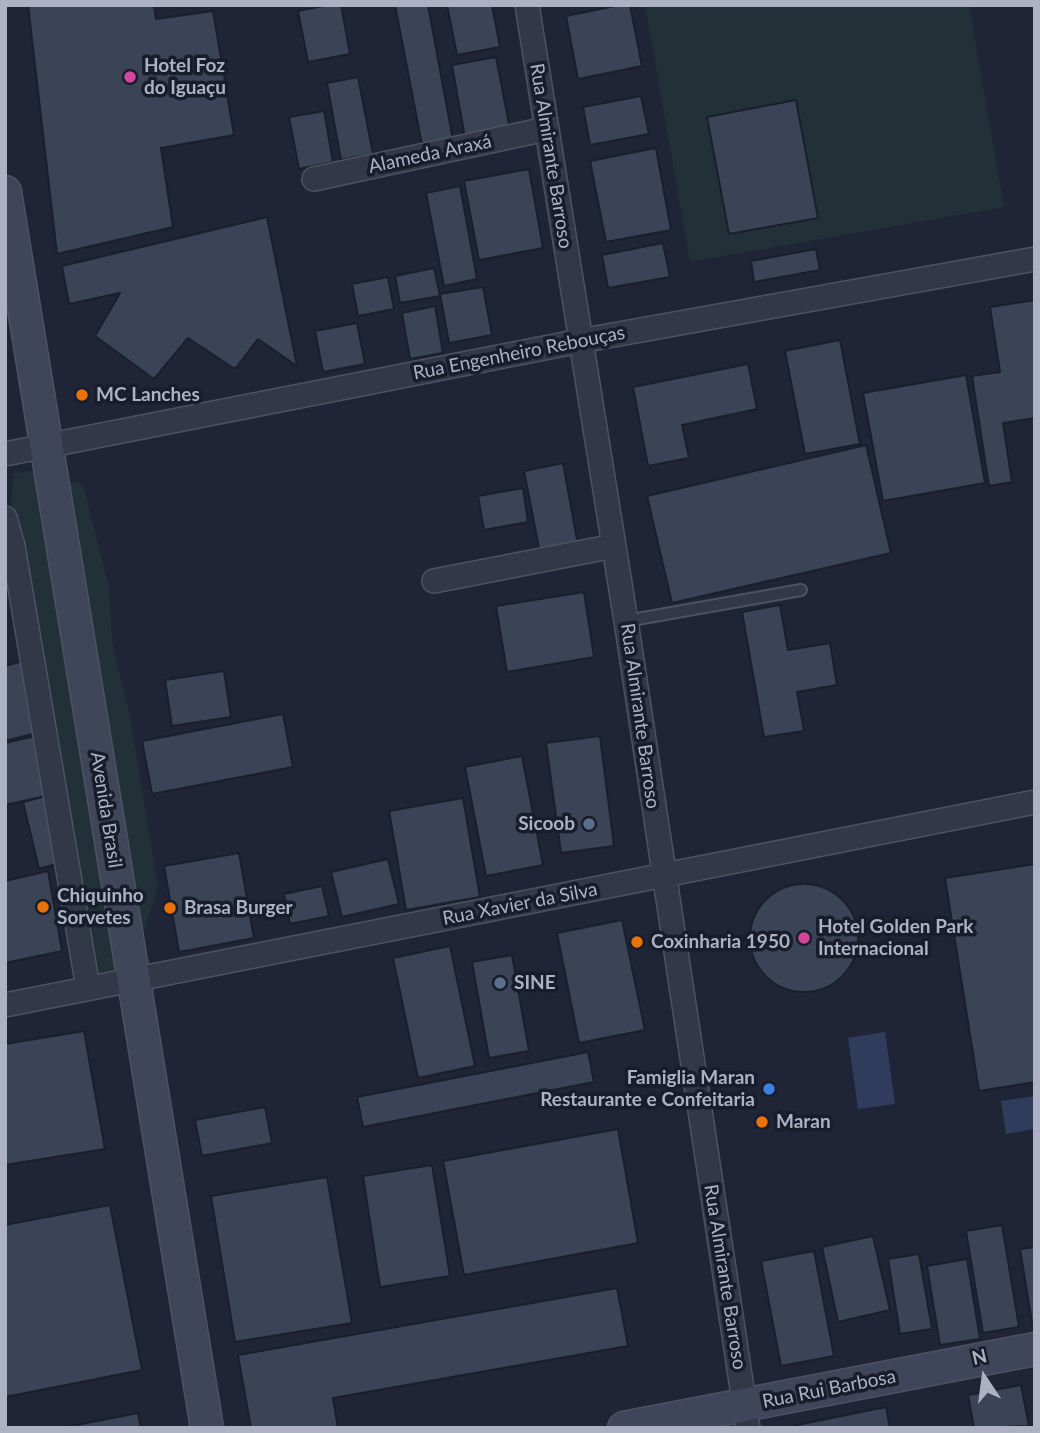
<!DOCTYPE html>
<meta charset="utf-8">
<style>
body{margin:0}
#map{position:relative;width:1040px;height:1433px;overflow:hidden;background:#1f2536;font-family:Lato,sans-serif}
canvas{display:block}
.frame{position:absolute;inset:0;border:7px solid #acb2c4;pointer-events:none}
.north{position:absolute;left:949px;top:1342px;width:70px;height:70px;-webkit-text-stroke:5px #181d2b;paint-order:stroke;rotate:347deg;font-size:19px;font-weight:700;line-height:28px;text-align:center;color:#acb2c4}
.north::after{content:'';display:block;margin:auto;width:24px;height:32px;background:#acb2c4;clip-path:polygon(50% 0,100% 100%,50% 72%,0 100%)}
</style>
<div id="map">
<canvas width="1040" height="1433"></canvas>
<div class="frame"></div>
<div class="north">N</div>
</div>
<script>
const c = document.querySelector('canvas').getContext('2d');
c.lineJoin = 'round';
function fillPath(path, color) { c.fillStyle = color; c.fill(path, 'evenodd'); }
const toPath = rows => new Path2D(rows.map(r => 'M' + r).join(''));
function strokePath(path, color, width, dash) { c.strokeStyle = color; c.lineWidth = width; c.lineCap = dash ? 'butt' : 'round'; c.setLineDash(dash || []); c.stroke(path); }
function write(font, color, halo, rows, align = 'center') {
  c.font = font + ' Lato,sans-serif'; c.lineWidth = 7; c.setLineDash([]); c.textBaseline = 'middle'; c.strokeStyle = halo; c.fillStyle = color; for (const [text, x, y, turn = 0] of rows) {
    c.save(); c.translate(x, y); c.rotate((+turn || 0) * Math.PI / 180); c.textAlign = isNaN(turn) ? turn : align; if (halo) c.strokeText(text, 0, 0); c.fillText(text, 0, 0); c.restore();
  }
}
const green = toPath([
 [645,5,969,5,1004,207,690,262],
 [32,471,83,485,109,587,112,641,129,710,158,887,129,978,89,985,11,510,13,473]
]);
const water = toPath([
 [885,1032,895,1104,858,1109,848,1038],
 [1035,1096,1035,1129,1006,1134,1001,1101]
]);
const building = toPath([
 [28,5,154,5,156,19,213,11,234,135,161,148,173,227,57,254,28,5],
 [328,5,341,5,350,54,308,62,298,11,328,5],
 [395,5,428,5,453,140,422,145,395,5],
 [447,5,492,5,500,47,457,55,447,5],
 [620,5,630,5,642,66,578,79,566,16,620,5],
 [496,57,510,129,465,138,452,65,496,57],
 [358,77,373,154,341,160,327,83,358,77],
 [641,96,649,134,590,145,583,107,641,96],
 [796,100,818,218,729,234,707,117,796,100],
 [324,111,333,162,299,169,289,117,324,111],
 [656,148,671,230,606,242,590,161,656,148],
 [529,169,543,248,479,260,464,181,529,169],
 [460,186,477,279,444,286,426,193,460,186],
 [267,217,297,366,258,339,235,369,188,338,154,379,95,336,120,293,69,304,62,266,267,217],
 [663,243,670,277,608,288,602,255,663,243],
 [816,249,820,270,754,282,751,261,816,249],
 [434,268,440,296,400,303,395,276,434,268],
 [388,277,394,309,358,316,352,284,388,277],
 [483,287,492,335,449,343,440,294,483,287],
 [1035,300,1035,418,1003,423,1012,482,989,486,972,376,1000,372,990,307,1035,300],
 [435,306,443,353,410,359,402,313,435,306],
 [357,323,365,364,323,372,315,331,357,323],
 [840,340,860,444,805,454,785,351,840,340],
 [748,364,757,409,682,425,689,458,648,466,633,387,748,364],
 [966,375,985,483,883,501,863,393,966,375],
 [866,445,891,553,672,603,647,496,866,445],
 [563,463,578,545,540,553,524,471,563,463],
 [523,488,528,522,484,530,478,496,523,488],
 [584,592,594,657,507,672,496,606,584,592],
 [780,605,788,650,830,643,837,685,797,692,804,731,764,737,742,612,780,605],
 [19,662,30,665,40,732,5,741,5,666,19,662],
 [224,671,231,717,172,726,165,680,224,671],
 [283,714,293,767,152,794,142,741,283,714],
 [40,735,46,796,5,805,5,743,40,735],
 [600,736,614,846,561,853,546,743,600,736],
 [522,756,543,865,486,876,465,767,522,756],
 [46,796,63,862,39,869,23,802,46,796],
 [463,798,480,897,406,910,389,811,463,798],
 [239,853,254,938,179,952,164,866,239,853],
 [388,859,399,904,342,917,331,872,388,859],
 [1035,864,1035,1082,979,1091,945,878,1035,864],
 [48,871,62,951,5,963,5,881,48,871],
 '750 938a54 54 0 1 1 108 0a54 54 0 1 1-108 0Z',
 [322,886,329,916,290,924,284,894,322,886],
 [622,920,645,1030,579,1043,557,933,622,920],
 [450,946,475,1066,418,1078,393,958,450,946],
 [512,955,529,1051,489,1058,472,962,512,955],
 [84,1031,105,1149,5,1165,5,1044,84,1031],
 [588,1052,594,1082,363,1127,357,1097,588,1052],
 [265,1107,272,1143,202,1156,195,1120,265,1107],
 [618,1129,638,1243,464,1275,443,1161,618,1129],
 [432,1165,450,1276,380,1287,363,1176,432,1165],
 [327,1177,352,1323,235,1342,211,1196,327,1177],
 [110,1205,142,1370,5,1397,5,1225,110,1205],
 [1002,1225,1019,1327,983,1333,966,1231,1002,1225],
 [873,1236,890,1310,838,1322,822,1247,873,1236],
 [1035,1247,1035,1329,1033,1329,1020,1249,1035,1247],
 [814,1251,834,1356,781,1366,761,1261,814,1251],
 [919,1254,932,1329,900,1334,888,1259,919,1254],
 [967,1259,980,1339,940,1345,927,1266,967,1259],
 [617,1288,628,1346,333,1398,338,1428,251,1428,238,1355,617,1288],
 [1021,1385,1029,1426,974,1428,968,1395,1021,1385],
 [886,1407,890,1428,792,1428,792,1426,886,1407],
 [138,1413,141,1428,66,1428,66,1427,138,1413]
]);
const lane = toPath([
 [626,621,801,590]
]);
const street = toPath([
 [527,5,626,621,748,1428],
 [314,179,546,129],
 [5,454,580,341,1035,259],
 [5,518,13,546,88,988],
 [434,581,614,546],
 [5,1005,1035,802]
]);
const secondary = toPath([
 [5,192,207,1428],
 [624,1428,1035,1349]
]);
const markers = [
 [130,77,7,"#d1479c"],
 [82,395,7,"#e8710a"],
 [589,824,7,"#5c6f8a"],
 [43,907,7,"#e8710a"],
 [170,908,7,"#e8710a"],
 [804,938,7,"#d1479c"],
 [637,942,7,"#e8710a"],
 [500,983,7,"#5c6f8a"],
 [769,1089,7,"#3f7fe0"],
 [762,1122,7,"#e8710a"]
];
const poiNames = [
 ["Hotel Foz",144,66],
 ["do Iguaçu",144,88],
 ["MC Lanches",96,395],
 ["Sicoob",575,824,"right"],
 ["Chiquinho",57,896],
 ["Sorvetes",57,918],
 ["Brasa Burger",184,908],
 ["Hotel Golden Park",818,927],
 ["Internacional",818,949],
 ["Coxinharia 1950",651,942],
 ["SINE",514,983],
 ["Famiglia Maran",755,1078,"right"],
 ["Restaurante e Confeitaria",755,1100,"right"],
 ["Maran",776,1122]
];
const streetNames = [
 ["Alameda Araxá",430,154,-12],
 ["Rua Almirante Barroso",551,156,81],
 ["Rua Engenheiro Rebouças",519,353,-11],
 ["Rua Almirante Barroso",640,716,82],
 ["Avenida Brasil",106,810,81],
 ["Rua Xavier da Silva",520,904,-11],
 ["Rua Almirante Barroso",725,1277,81],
 ["Rua Rui Barbosa",829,1389,-11]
];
fillPath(green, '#213137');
fillPath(water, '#303c5c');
fillPath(building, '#3b4357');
strokePath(building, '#1a1f2d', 2);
strokePath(lane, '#4d5262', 14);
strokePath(street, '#4d5262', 26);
strokePath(secondary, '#4d5262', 35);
strokePath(lane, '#323847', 10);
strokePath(street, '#323847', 23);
strokePath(secondary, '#40465a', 32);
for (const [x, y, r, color] of markers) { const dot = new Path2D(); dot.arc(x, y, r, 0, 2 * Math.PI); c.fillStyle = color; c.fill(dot); strokePath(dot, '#181d2b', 2.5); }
write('bold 19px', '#acb2c4', '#181d2b', poiNames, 'left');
write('19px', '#acb2c4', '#181d2b', streetNames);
</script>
